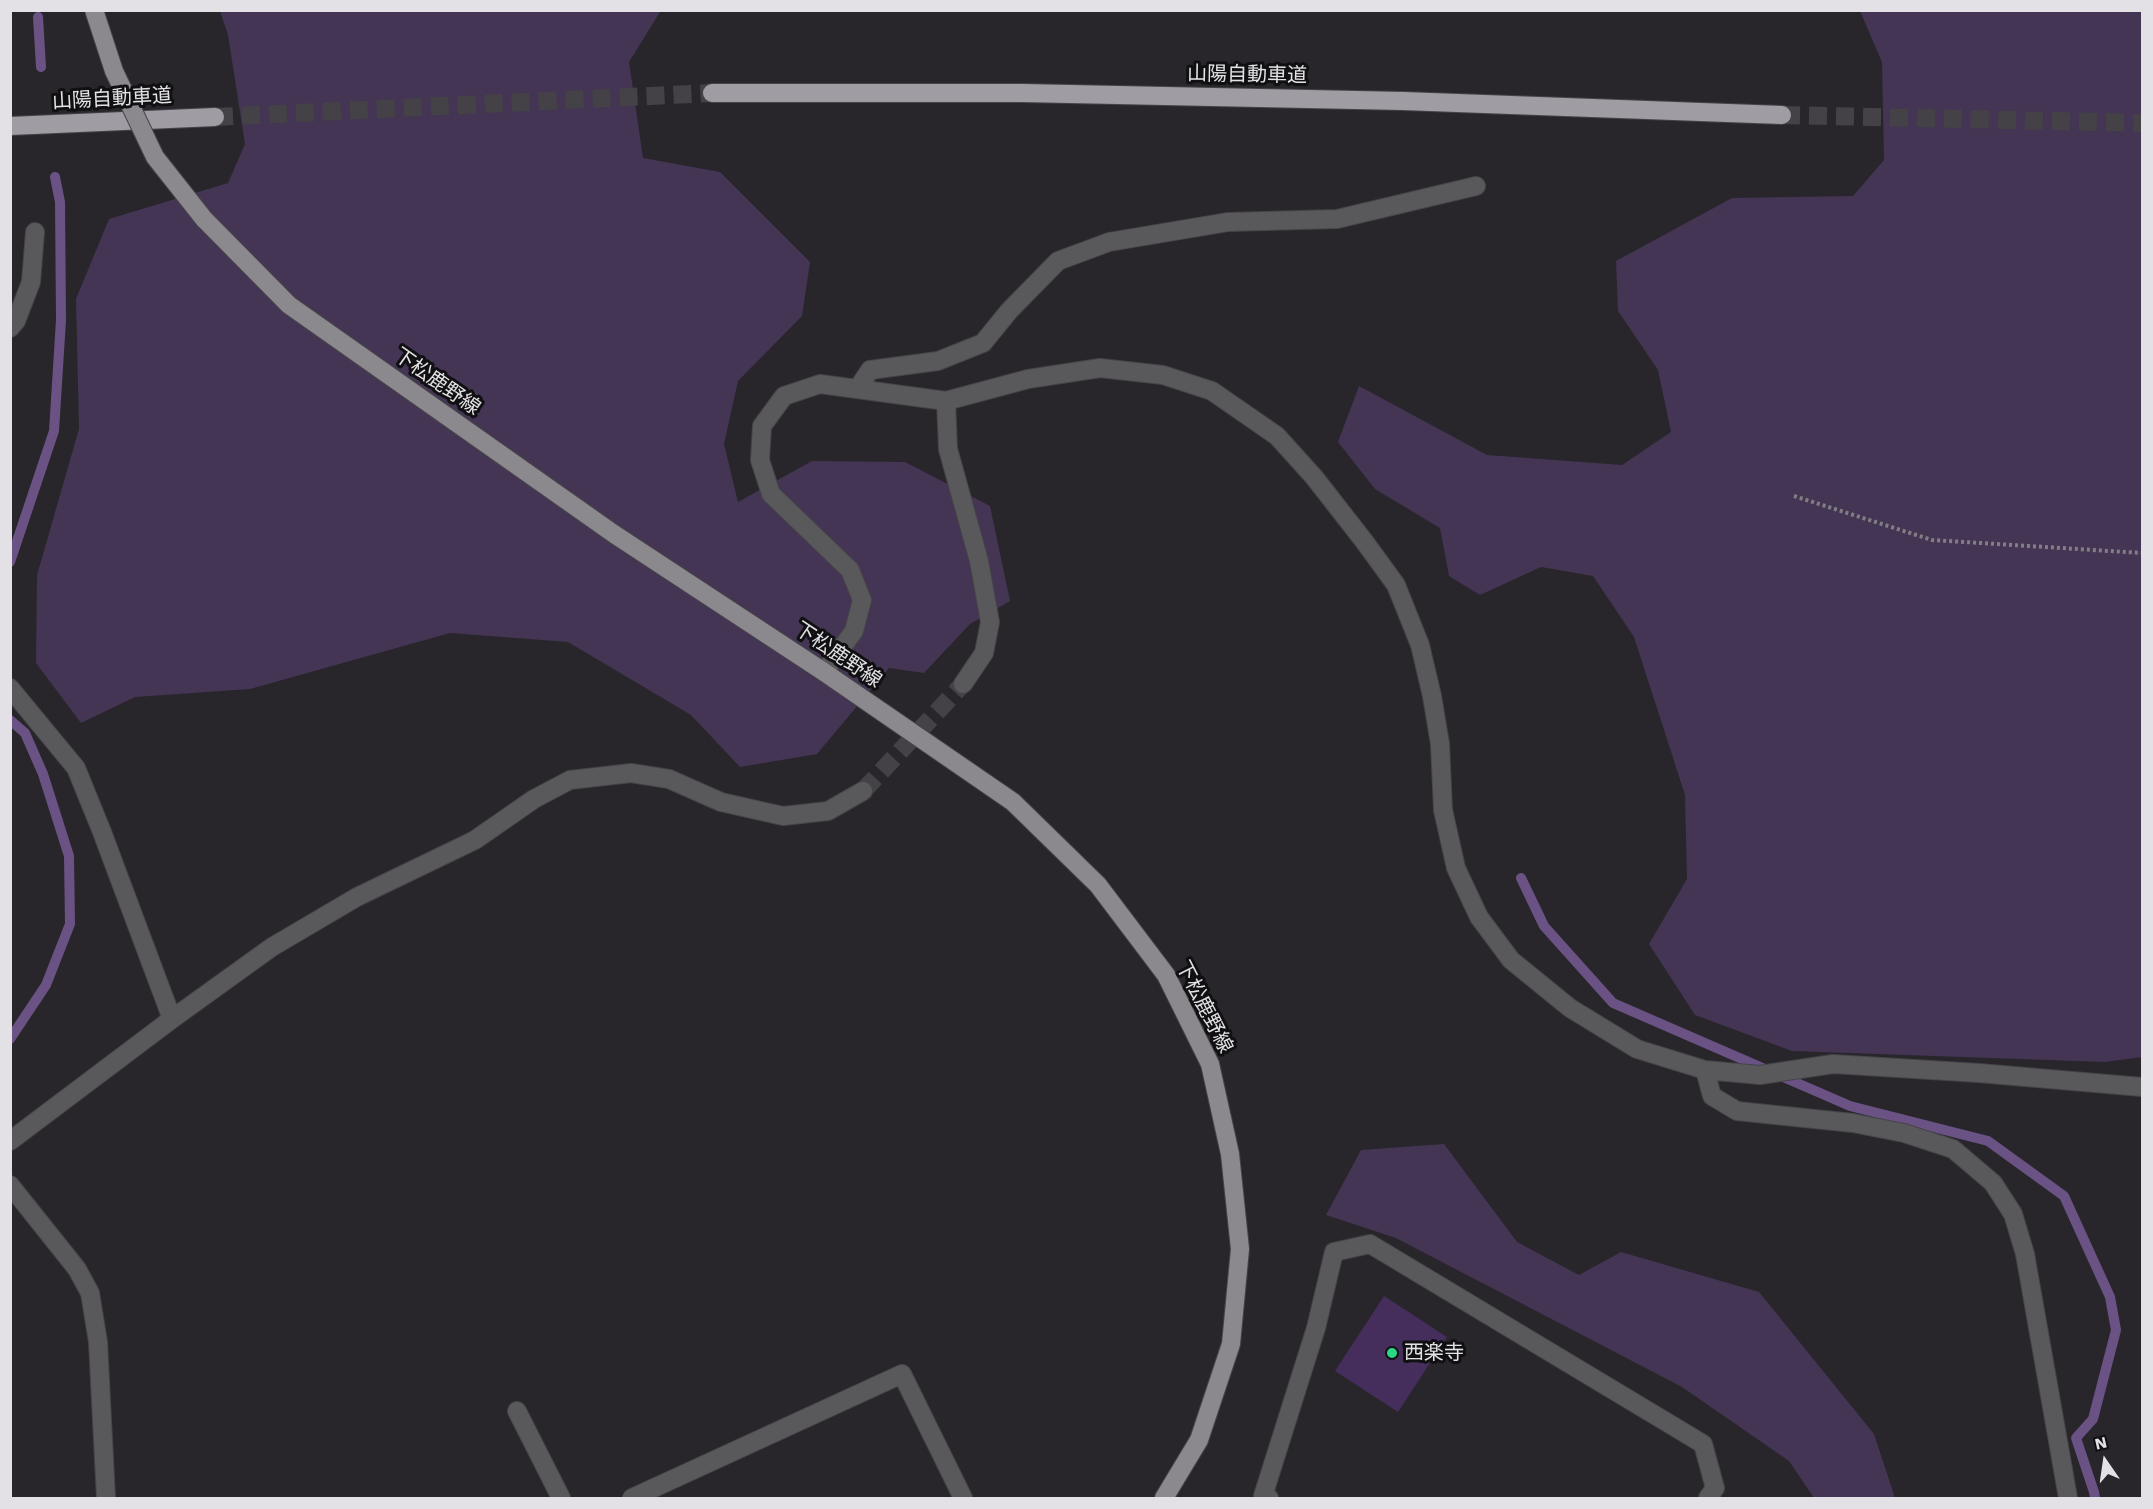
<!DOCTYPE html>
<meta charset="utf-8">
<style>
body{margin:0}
#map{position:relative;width:2153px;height:1509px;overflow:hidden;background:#28262b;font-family:"Work Sans",sans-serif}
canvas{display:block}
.frame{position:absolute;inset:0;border:12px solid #e3e1e5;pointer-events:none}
.north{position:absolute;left:2075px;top:1431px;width:60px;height:60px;-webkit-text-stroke:4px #100f12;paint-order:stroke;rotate:347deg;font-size:16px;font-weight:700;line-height:24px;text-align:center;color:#e3e1e5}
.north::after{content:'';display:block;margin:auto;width:21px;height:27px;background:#e3e1e5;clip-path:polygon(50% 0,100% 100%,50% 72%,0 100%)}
</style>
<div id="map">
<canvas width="2153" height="1509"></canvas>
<div class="frame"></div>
<div class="north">N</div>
</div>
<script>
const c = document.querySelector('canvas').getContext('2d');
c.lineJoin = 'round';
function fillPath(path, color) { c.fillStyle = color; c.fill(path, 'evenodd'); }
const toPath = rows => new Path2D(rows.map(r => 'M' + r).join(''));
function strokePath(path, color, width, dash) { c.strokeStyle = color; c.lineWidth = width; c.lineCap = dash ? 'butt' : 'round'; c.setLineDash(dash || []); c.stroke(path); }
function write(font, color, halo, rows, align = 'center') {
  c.font = font + ' "Work Sans","Noto Sans JP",sans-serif'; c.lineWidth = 6; c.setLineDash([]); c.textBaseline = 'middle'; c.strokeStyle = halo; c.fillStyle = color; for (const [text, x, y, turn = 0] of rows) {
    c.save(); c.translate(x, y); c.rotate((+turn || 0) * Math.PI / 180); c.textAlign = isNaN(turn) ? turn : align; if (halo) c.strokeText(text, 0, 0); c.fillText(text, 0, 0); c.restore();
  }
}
const green = toPath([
 [220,11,671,11,660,12,629,62,643,158,720,172,810,262,802,316,738,381,724,444,738,502,812,461,905,462,990,506,1010,601,970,624,924,673,889,668,817,754,740,767,691,715,568,642,450,633,250,689,135,697,81,723,36,663,37,575,79,429,76,299,109,219,228,183,245,144,228,35],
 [1860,11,2142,11,2142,1057,2105,1062,1792,1051,1695,1015,1649,944,1687,879,1685,795,1634,637,1593,576,1541,567,1480,595,1449,576,1440,528,1375,489,1338,442,1359,386,1487,455,1622,465,1671,432,1658,370,1618,311,1616,261,1732,198,1853,196,1884,160,1882,62],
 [1444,1144,1517,1242,1579,1275,1621,1252,1759,1292,1874,1434,1895,1498,1814,1498,1789,1461,1682,1387,1396,1238,1326,1215,1361,1150]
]);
const stream = toPath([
 [38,17,41,67],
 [10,562,54,431,61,320,60,202,55,177],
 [10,720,25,733,43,774,69,856,70,924,46,985,10,1039],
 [1521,878,1544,926,1613,1003,1850,1106,1988,1141,2064,1196,2110,1297,2116,1330,2093,1419,2076,1438,2094,1492,2095,1498]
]);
const building = toPath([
 [1384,1296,1447,1337,1398,1412,1335,1371]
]);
const minorTunnel = toPath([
 [863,791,963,684]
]);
const highwayTunnel = toPath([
 [1782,115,2142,123],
 [215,117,712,93]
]);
const path = toPath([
 [1794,496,1932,540,2142,553]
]);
const minor = toPath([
 [10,328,16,321,31,282,35,232],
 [858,388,870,370,938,361,983,343,1009,311,1058,261,1109,242,1228,222,1337,219,1476,186],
 [946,401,948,449,979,561,990,622,984,653,963,684],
 [824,672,854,631,862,600,850,570,771,494,760,460,762,426,784,396,820,384,946,401,1028,379,1100,368,1163,375,1212,391,1277,436,1314,477,1364,541,1396,585,1420,645,1432,696,1440,744,1443,810,1456,868,1479,917,1511,960,1570,1008,1637,1049,1705,1070,1760,1075,1833,1064,1979,1073,2142,1087],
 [10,688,76,768,102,832,172,1019],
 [1705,1070,1712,1096,1737,1111,1853,1123,1904,1133,1953,1149,1993,1183,2013,1214,2025,1254,2068,1498],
 [10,1141,172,1019,272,947,357,897,475,840,534,799,570,780,631,773,669,779,721,802,783,816,828,811,863,791],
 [10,1185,77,1269,90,1293,98,1342,106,1498],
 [517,1411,561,1498],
 [632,1498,902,1374,963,1498],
 [1269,1498,1263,1496,1316,1328,1334,1252,1370,1244,1703,1444,1715,1488,1708,1498]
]);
const major = toPath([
 [204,219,289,305,614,534,824,672,1013,802,1098,885,1166,975,1210,1064,1230,1154,1240,1249,1231,1344,1199,1440,1164,1498]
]);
const highway = toPath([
 [712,93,1022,93,1403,101,1782,115],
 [10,126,215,117]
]);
const majorBridge = toPath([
 [94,10,114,71,155,157,204,219]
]);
const markers = [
 [1392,1353,6,"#28d885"]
];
const streetNames = [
 ["山陽自動車道",1247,75,1],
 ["山陽自動車道",112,99,-3],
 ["下松鹿野線",437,382,35],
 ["下松鹿野線",838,655,34],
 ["下松鹿野線",1204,1007,63]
];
const poiNames = [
 ["西楽寺",1404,1353]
];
fillPath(green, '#443554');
strokePath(stream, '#6b5285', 10);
fillPath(building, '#452d5c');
strokePath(minorTunnel, '#444247', 18, [18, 9]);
strokePath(highwayTunnel, '#444247', 18, [18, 9]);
strokePath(minor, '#464449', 20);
strokePath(major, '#464449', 20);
strokePath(highway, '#464449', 20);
strokePath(path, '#817f83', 4, [3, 3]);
strokePath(minor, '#59585b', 18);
strokePath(major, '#8b898e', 18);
strokePath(highway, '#9f9ca3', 18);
strokePath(majorBridge, '#464449', 20, []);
strokePath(majorBridge, '#8b898e', 18);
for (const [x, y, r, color] of markers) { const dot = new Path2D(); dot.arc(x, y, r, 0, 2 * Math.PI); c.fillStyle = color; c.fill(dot); strokePath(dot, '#100f12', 2); }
write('20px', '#e3e1e5', '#100f12', streetNames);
write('20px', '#e3e1e5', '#100f12', poiNames, 'left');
</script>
